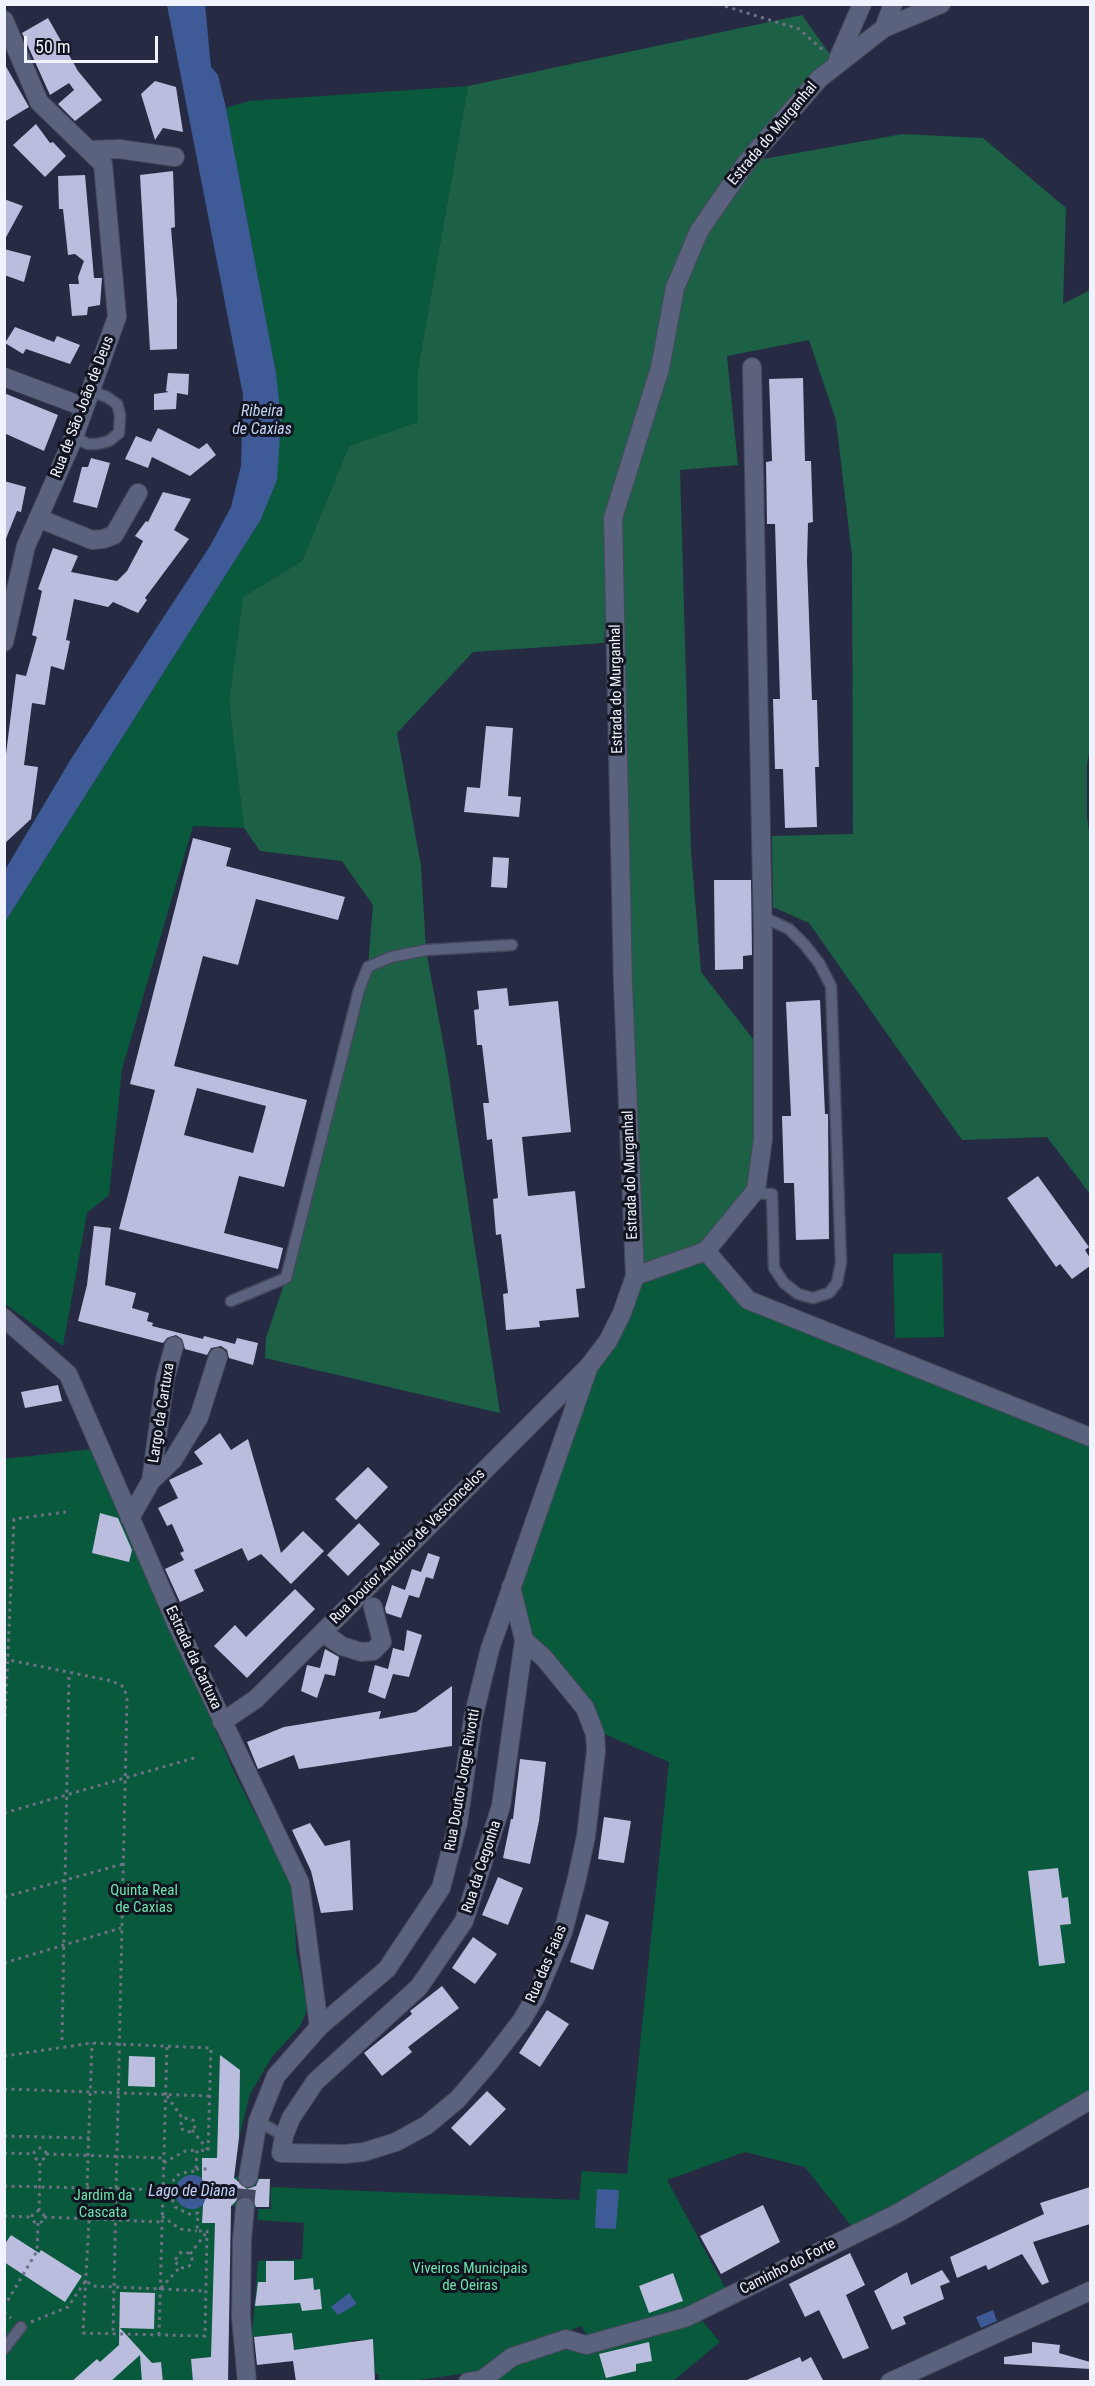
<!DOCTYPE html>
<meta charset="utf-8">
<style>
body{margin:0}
#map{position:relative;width:1095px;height:2386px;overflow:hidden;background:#262b43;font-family:"Roboto Condensed",sans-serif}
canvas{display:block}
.frame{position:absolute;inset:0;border:6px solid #f0f3fd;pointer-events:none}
.scale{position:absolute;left:24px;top:36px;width:134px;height:27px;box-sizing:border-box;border:3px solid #f0f3fd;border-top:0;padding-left:8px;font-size:18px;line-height:21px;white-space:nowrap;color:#f0f3fd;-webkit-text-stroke:4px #12141f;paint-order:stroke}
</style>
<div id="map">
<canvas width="1095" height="2386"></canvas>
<div class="frame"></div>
<div class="scale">50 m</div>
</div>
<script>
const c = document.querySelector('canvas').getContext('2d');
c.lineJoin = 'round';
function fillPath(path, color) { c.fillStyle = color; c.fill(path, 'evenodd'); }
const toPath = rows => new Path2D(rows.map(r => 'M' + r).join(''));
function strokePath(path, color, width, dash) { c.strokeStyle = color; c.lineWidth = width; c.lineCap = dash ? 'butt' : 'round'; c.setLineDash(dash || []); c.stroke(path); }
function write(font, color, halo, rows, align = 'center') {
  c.font = font + ' "Roboto Condensed",sans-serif'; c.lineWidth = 6; c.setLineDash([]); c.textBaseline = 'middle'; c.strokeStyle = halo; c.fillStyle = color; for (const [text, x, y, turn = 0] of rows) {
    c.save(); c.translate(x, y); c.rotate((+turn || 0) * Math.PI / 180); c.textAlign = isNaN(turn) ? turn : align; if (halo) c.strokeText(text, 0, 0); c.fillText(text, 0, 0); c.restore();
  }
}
const green = toPath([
 [468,86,418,369,419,423,349,446,302,561,243,597,229,702,244,828,193,826,122,1069,109,1195,87,1213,63,1346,5,1304,5,922,260,521,276,373,226,108,249,101],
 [706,1251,748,1300,1090,1437,1090,2102,857,2233,805,2167,745,2152,667,2180,727,2291,684,2315,589,2339,581,2326,510,2354,489,2370,411,2381,379,2381,379,2374,375,2374,373,2340,352,2340,352,2348,296,2365,292,2333,252,2337,258,2261,302,2259,304,2223,258,2220,258,2209,271,2209,271,2187,579,2200,582,2171,627,2174,669,1762,602,1733,505,1604,589,1366,635,1276],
 [942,1253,944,1337,895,1338,893,1254],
 [92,1449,234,1772,294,1890,296,1951,306,1999,306,2013,300,2026,272,2057,250,2094,239,2138,234,2177,270,2179,269,2207,231,2206,227,2355,191,2359,193,2381,163,2381,161,2362,142,2381,5,2381,4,1459],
 [699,2317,720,2342,673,2381,487,2382,517,2358]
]);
const forest = toPath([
 [802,15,836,63,747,162,903,134,983,138,1066,208,1063,304,1090,290,1090,748,1087,764,1087,818,1090,837,1090,1194,1047,1137,962,1140,809,923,773,907,772,836,853,834,852,556,836,420,809,340,727,356,738,465,680,470,691,852,701,972,763,1052,756,1190,706,1251,635,1276,612,527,604,643,473,652,397,733,421,866,426,950,446,1058,500,1413,265,1358,266,1338,286,1278,368,967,373,905,342,861,260,851,244,828,229,702,243,597,302,561,349,446,418,422,418,369,468,86]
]);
const water = toPath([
 [167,5,205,5,211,67,218,75,226,108,276,373,281,420,277,480,260,521,5,922,5,870,71,759,210,546,231,507,241,466,243,395],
 '175 2192a17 17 0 1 1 34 0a17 17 0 1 1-34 0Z',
 [597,2189,619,2190,616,2229,595,2228],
 [349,2293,357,2304,338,2315,331,2307],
 [993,2310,997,2321,981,2328,976,2317]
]);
const building = toPath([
 [48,18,78,71,102,100,75,121,58,104,74,90,69,83,50,95,22,33],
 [4,63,29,107,4,122],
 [155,81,176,87,183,132,163,128,155,140,141,94],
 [36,124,50,143,53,142,66,156,45,177,13,145],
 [173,171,175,227,171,228,177,300,177,349,150,350,140,175],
 [85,175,94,278,102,278,100,305,88,307,87,315,72,316,69,284,79,284,78,277,84,261,75,254,68,255,63,209,59,209,58,176],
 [4,199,23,206,4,241],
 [4,249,31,256,24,282,4,275],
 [15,327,54,342,57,336,80,345,70,364,26,349,23,354,5,343],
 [168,373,189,374,188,395,177,393,176,409,154,410,154,394,169,392,166,391],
 [803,378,805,461,811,461,813,522,808,523,807,561,812,700,817,700,819,767,815,767,817,827,785,828,783,769,775,769,773,699,780,699,775,524,767,524,766,462,772,461,769,379],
 [4,393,58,415,44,451,4,433],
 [158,428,199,449,207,443,216,455,190,476,152,457,148,468,125,459,136,436,151,442],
 [91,458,110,463,97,508,73,502,82,467,88,467],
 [4,481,26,487,21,512,17,511,5,541],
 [163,492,191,499,174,530,189,539,145,598,147,600,138,613,113,602,108,607,74,599,66,640,70,641,64,670,51,666,45,705,32,703,24,765,38,767,31,819,4,844,4,770,16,674,26,676,37,637,32,635,42,591,38,589,53,548,78,556,71,572,117,581,127,571,143,541,135,536,146,521,148,522],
 [486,726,513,728,508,796,521,797,519,817,464,812,467,787,480,788],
 [193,838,231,848,226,866,345,897,338,920,256,899,238,965,203,956,174,1066,307,1100,284,1187,239,1176,224,1233,283,1248,278,1269,119,1229,155,1090,130,1084],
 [197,1088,266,1106,253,1153,184,1135],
 [493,857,509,858,507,888,491,887],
 [714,880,751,880,752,955,743,956,743,969,715,970],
 [507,988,509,1006,558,1001,571,1132,522,1137,528,1196,575,1191,585,1288,576,1289,579,1317,539,1321,540,1327,506,1330,503,1294,508,1293,501,1234,496,1235,493,1199,498,1198,492,1139,487,1140,483,1103,489,1103,482,1045,477,1045,474,1010,479,1009,477,991],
 [820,1000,825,1114,828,1114,829,1239,796,1240,794,1183,784,1183,782,1116,791,1116,786,1002],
 [1038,1176,1089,1247,1085,1250,1090,1258,1090,1266,1072,1279,1060,1264,1056,1267,1007,1198],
 [94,1226,111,1228,105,1285,136,1293,132,1308,149,1313,147,1321,153,1323,152,1326,203,1339,204,1336,235,1344,237,1338,258,1343,253,1365,229,1358,227,1350,221,1346,211,1348,207,1355,185,1349,182,1339,176,1335,167,1338,163,1343,78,1321,87,1285],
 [58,1385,62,1401,25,1408,21,1392],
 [220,1433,231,1450,248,1439,281,1553,303,1531,324,1551,291,1584,261,1554,248,1561,242,1548,194,1570,204,1591,180,1602,165,1569,184,1560,180,1553,184,1551,172,1524,167,1526,158,1508,178,1498,169,1480,203,1464,194,1452],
 [368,1467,388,1487,356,1520,335,1499],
 [100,1513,118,1518,132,1550,129,1562,92,1553],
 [359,1523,380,1544,348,1576,327,1555],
 [428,1553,440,1557,433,1579,426,1577,419,1598,409,1595,401,1618,386,1613,385,1608,392,1585,405,1590,412,1569,421,1572],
 [295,1589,315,1609,247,1678,214,1646,235,1625,246,1637],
 [407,1630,422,1635,409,1677,393,1674,385,1699,368,1692,375,1665,388,1669,393,1648,404,1651],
 [325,1649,339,1657,335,1676,325,1674,317,1698,301,1691,307,1665,320,1668],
 [452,1686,452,1746,299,1769,294,1755,258,1769,247,1742,284,1727,381,1711,379,1719,416,1712],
 [520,1759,546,1762,539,1821,530,1864,503,1858,511,1819,513,1819],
 [604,1817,631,1821,624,1863,598,1859],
 [310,1823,325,1846,350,1840,353,1910,321,1913,311,1871,292,1830],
 [1058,1868,1062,1898,1068,1897,1071,1924,1060,1925,1065,1963,1039,1966,1028,1871],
 [498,1877,523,1888,508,1925,482,1915],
 [586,1914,609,1922,593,1970,570,1962],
 [473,1937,497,1954,475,1984,452,1968],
 [442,1986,459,2008,408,2047,412,2052,382,2076,364,2053,412,2014,410,2011],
 [547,2010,569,2024,540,2067,519,2053],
 [220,2055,240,2070,239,2138,234,2178,247,2189,256,2186,259,2179,270,2179,269,2207,256,2207,252,2198,245,2196,240,2197,231,2206,228,2382,193,2382,191,2359,211,2357,215,2223,202,2223,203,2205,209,2191,202,2179,202,2158,217,2158],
 [129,2056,155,2057,155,2087,128,2086],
 [487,2091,506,2109,470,2146,451,2128],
 [1090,2187,1090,2224,1033,2242,1049,2282,1042,2285,1022,2254,988,2270,986,2265,957,2278,950,2257,1044,2214,1040,2203],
 [763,2205,780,2242,721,2274,700,2236],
 [11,2235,39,2253,41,2250,82,2276,65,2302,4,2262,4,2245],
 [850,2253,865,2285,846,2295,869,2348,843,2359,819,2310,805,2317,789,2284],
 [266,2261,294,2261,294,2280,313,2278,314,2290,320,2289,322,2309,302,2311,300,2303,255,2306,258,2282,266,2282],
 [942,2270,950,2282,940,2286,944,2299,903,2317,906,2324,892,2330,874,2291,907,2272,911,2285],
 [673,2273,683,2301,649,2313,639,2286],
 [120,2292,155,2293,154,2329,120,2328,152,2363,161,2362,163,2382,142,2382,140,2355,110,2382,71,2382,97,2359,100,2362,119,2345],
 [292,2333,294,2350,373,2339,375,2382,296,2382,293,2361,257,2365,254,2337],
 [649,2342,652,2361,636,2364,636,2371,606,2378,599,2354],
 [1032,2342,1060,2345,1059,2353,1090,2362,1090,2369,1004,2364,1004,2357,1032,2353],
 [800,2357,802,2362,811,2357,824,2382,742,2382]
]);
const tertiaryTunnel = toPath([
 [245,2207,248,2178]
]);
const path = toPath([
 [718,4,799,29,824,51],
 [4,1659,112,1681,124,1687,127,1699,113,2333],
 [4,1739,14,1519,66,1512],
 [4,1813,194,1758],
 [4,1897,123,1864],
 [4,1963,121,1928],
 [62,2040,69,1673],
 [4,2056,92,2043,211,2048,208,2151,197,2150,196,2171,181,2173,175,2177,169,2190,175,2207,189,2214,198,2213,197,2231,207,2231,205,2336,83,2333,89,2219,87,2187,92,2043],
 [4,2089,210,2096],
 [167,2096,183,2119],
 '181 2125a7 7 0 1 1 14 0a7 7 0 1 1-14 0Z',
 [192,2130,208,2150],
 [4,2136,89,2138],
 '34 2154a6 6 0 1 1 12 0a6 6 0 1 1-12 0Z',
 [4,2153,34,2154],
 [46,2154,164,2158],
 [164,2163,185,2151,197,2150],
 [196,2169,208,2169],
 [4,2186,169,2190],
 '32 2217a6 6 0 1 1 12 0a6 6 0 1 1-12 0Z',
 [39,2211,40,2160],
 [4,2216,32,2217],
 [162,2216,180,2229,197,2231],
 [44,2217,162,2222],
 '176 2260a8 8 0 1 1 16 0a8 8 0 1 1-16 0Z',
 [190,2254,206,2233],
 [161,2288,180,2267],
 [4,2307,37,2251,38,2223],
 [4,2312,11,2318],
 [31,2322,68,2307,86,2280,92,2286,206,2291],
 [159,2335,167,2046]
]);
const service = toPath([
 [74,437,88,444,97,444,109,441,119,433,120,415,117,404,107,397,90,391],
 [752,1193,772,1194,774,1268,784,1283,798,1294,813,1298,829,1293,837,1283,841,1262,831,986,819,963,805,945,789,929,763,917],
 [231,1301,286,1278,359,990,368,967,391,957,426,950,512,945],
 [258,2121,284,2136],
 [4,2349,21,2327]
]);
const minor = toPath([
 [4,20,39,102,103,164,117,317,74,437,26,546,4,642],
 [89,150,119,149,175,157],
 [4,377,84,407],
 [38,518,92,540,103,539,114,535,138,493],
 [706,1251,748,1300,1090,1437],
 [635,1276,706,1251,756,1190,763,1139,763,939,752,367],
 [4,1318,68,1374,177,1625,300,1883,319,2027],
 [151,1481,165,1379,174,1346],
 [130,1518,151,1481,173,1460,199,1417,218,1357],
 [511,1587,524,1640,501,1806,464,1921,419,1987,315,2082,291,2118,284,2136,281,2153,345,2154,364,2152,396,2142,427,2125,458,2099,489,2063,522,2020,536,1996,563,1932,577,1878,586,1836,596,1751,595,1734,585,1708,544,1658,524,1640],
 [323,1633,342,1646,361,1652,373,1651,382,1642,373,1607],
 [222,1722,256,1699,589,1366],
 [468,2382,482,2380,512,2357,566,2339,586,2345,687,2317,898,2213,1090,2100],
 [890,2382,1090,2291]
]);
const tertiary = toPath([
 [884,28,893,4],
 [838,59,862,4],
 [248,2178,258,2121,276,2076,319,2027,387,1969,441,1888,458,1823,473,1718,490,1649,589,1366,608,1341,622,1313,635,1276,623,985,613,518,660,368,675,288,699,231,746,163,819,79,884,28,941,4],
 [245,2207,242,2240,241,2317,247,2382]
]);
const streetNames = [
 ["Estrada do Murganhal",773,134,-50],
 ["Rua de São João de Deus",83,407,-69],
 ["Estrada do Murganhal",617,689,-91],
 ["Estrada do Murganhal",631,1175,-92],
 ["Largo da Cartuxa",162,1413,-81],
 ["Rua Doutor António de Vasconcelos",408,1547,-45],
 ["Estrada da Cartuxa",193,1658,65],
 ["Rua Doutor Jorge Rivotti",463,1780,-80],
 ["Rua da Cegonha",482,1867,-72],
 ["Rua das Faias",547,1964,-67],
 ["Caminho do Forte",788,2267,-27]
];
const parkNames = [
 ["Quinta Real",144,1891],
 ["de Caxias",144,1908],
 ["Jardim da",103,2196],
 ["Cascata",103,2213],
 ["Viveiros Municipais",470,2269],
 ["de Oeiras",470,2286]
];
const waterNames = [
 ["Ribeira",262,412],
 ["de Caxias",262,430],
 ["Lago de Diana",192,2192]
];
fillPath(green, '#09593c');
fillPath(forest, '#1c6145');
fillPath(water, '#3e5a97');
fillPath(building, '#babddd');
strokePath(tertiaryTunnel, '#44495f', 18, [18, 9]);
strokePath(service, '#45495c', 13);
strokePath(minor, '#45495c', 20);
strokePath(tertiary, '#45495c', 20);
strokePath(path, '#6c7184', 3, [3, 4.5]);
strokePath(service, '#5b627d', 10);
strokePath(minor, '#5b627d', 18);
strokePath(tertiary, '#5b627d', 18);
write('15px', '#f0f3fd', '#12141f', streetNames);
write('15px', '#6de5af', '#12141f', parkNames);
write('italic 16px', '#c1d3f7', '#12141f', waterNames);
</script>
